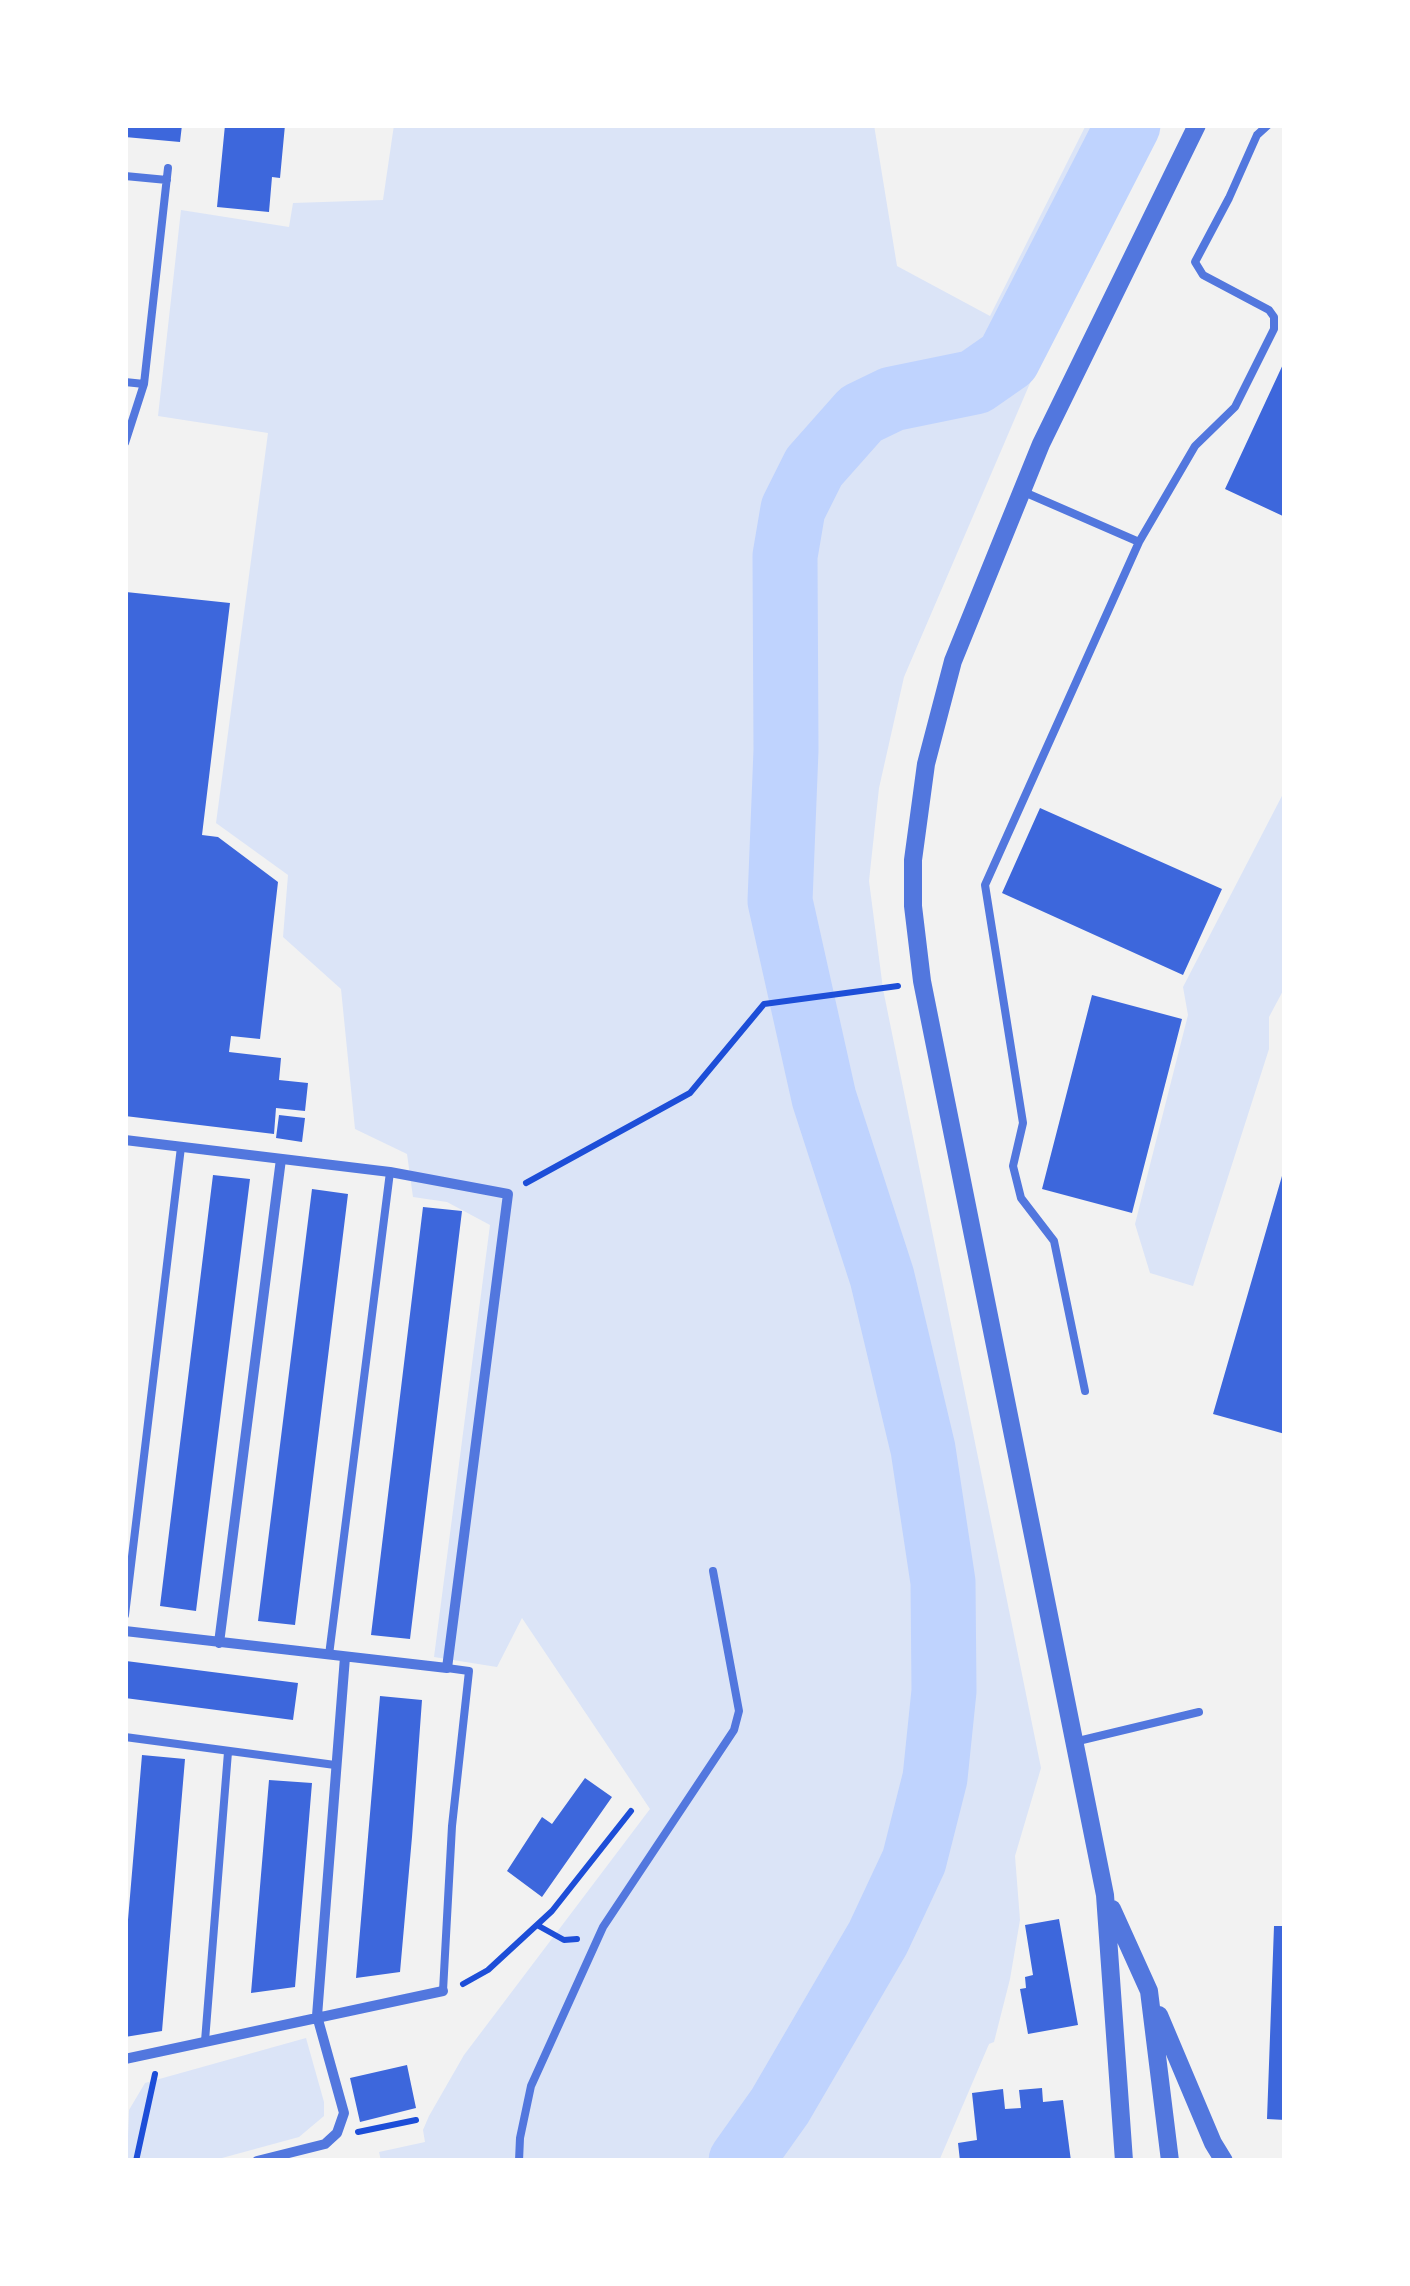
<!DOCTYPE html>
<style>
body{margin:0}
#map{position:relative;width:1410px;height:2286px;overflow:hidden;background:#f2f2f2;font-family:"Alegreya Sans",sans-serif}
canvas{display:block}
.frame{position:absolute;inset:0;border:128px solid #fff;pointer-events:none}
</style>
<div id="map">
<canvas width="1410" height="2286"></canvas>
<div class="frame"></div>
</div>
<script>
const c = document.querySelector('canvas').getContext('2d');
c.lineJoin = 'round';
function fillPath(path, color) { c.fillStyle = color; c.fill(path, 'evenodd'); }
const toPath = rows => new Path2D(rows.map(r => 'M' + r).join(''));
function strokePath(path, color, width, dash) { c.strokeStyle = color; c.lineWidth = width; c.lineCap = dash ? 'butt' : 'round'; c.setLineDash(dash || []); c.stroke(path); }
const green = toPath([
 [394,125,874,125,897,266,990,316,1086,125,1155,125,1103,213,904,677,879,788,869,881,883,989,1041,1768,1015,1856,1020,1920,1010,1979,994,2042,989,2044,939,2161,381,2161,379,2152,425,2142,423,2130,429,2116,464,2055,650,1809,522,1618,497,1667,434,1657,490,1225,447,1202,413,1197,407,1154,355,1129,341,989,283,937,288,875,216,823,268,433,158,416,181,210,289,227,293,203,383,200],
 [1285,790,1285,987,1269,1017,1269,1049,1193,1286,1150,1273,1135,1224,1188,1015,1183,987],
 [306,2038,324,2102,324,2116,299,2137,211,2161,127,2161,129,2110,145,2083]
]);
const river = toPath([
 [741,2161,780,2106,878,1938,914,1861,935,1778,944,1691,943,1582,923,1449,882,1277,824,1098,780,901,786,750,785,556,793,509,814,467,861,414,892,399,975,382,1008,359,1128,125]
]);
const building = toPath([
 [125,125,182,125,180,142,125,137],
 [225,125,285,125,280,178,272,177,269,212,217,207],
 [1285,360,1285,517,1225,489],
 [126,592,230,603,202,835,218,837,278,882,260,1039,231,1036,229,1052,281,1058,279,1080,308,1083,305,1111,276,1108,274,1134,125,1116],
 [1040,808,1222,889,1183,975,1002,893],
 [1092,995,1182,1019,1132,1213,1042,1189],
 [279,1115,305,1118,302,1142,276,1138],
 [1284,1169,1285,1169,1285,1434,1213,1414],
 [213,1175,250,1179,196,1611,160,1606],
 [312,1189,348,1194,295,1625,258,1621],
 [423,1207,462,1211,410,1639,371,1635],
 [126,1661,298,1683,293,1720,125,1698],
 [380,1696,422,1700,412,1837,400,1972,356,1978],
 [142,1755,185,1759,162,2031,125,2037,125,1955],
 [585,1778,612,1797,542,1897,507,1871,542,1817,552,1824],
 [269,1780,312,1783,295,1987,251,1993],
 [1059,1919,1078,2025,1028,2034,1020,1989,1026,1988,1025,1977,1033,1975,1025,1925],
 [1274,1926,1285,1926,1285,2120,1267,2119],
 [407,2065,416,2108,360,2122,350,2078],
 [1042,2088,1043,2102,1063,2100,1071,2161,960,2161,958,2143,977,2140,972,2093,1003,2089,1005,2109,1021,2108,1019,2090]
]);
const path = toPath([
 [526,1183,690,1093,764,1004,898,986],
 [537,1925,564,1940,577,1939],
 [463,1984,488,1970,552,1911,631,1811],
 [358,2132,416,2120],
 [136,2161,155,2074]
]);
const service = toPath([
 [125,176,167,180],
 [125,382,144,384],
 [125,443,144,384,168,168],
 [1024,492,1139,542],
 [1085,1391,1054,1241,1021,1198,1013,1166,1023,1123,985,885,1139,542,1195,446,1235,407,1274,329,1274,317,1269,310,1203,275,1195,262,1229,198,1257,135,1268,125],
 [125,1615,181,1147],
 [329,1655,390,1172],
 [125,1737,335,1765],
 [1074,1742,1199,1712],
 [443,1991,452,1826,469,1671,447,1668],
 [205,2041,228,1752],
 [519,2161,520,2138,531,2086,603,1927,734,1730,739,1711,713,1571]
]);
const minor = toPath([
 [125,1140,390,1172,508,1194,447,1668,125,1631],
 [219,1643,281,1159],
 [125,2059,443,1991],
 [257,2161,325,2144,337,2133,344,2113,317,2016,345,1657]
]);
const tertiary = toPath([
 [1112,1909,1149,1991,1170,2161],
 [1159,2015,1213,2143,1224,2161],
 [1124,2161,1105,1895,922,981,913,906,913,860,926,764,953,661,1041,444,1197,125]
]);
fillPath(green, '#dbe4f7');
strokePath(river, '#bfd3fe', 65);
fillPath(building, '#3d67dc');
strokePath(path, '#1d4ed8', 6);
strokePath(service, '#5277de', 8);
strokePath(minor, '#5277de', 10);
strokePath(tertiary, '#5277de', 18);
</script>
